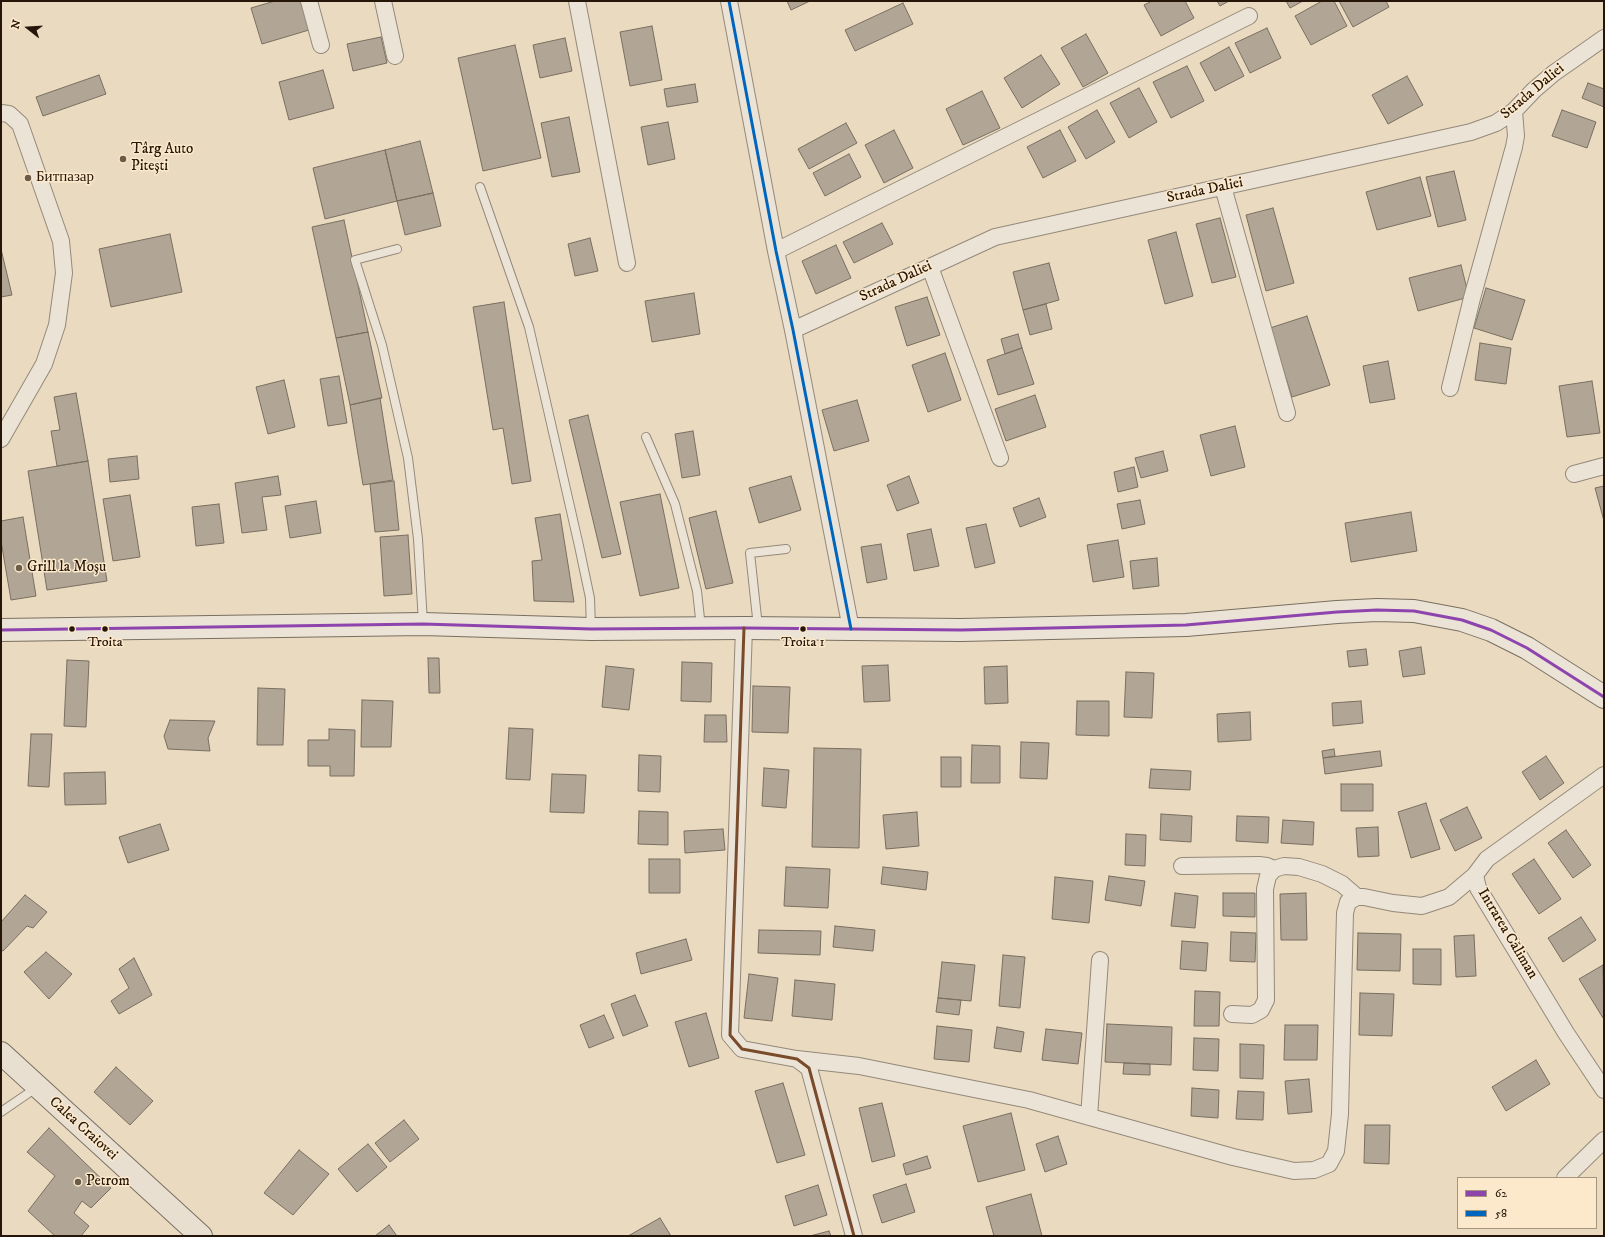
<!DOCTYPE html>
<meta charset="utf-8">
<style>
body{margin:0}
#map{position:relative;width:1605px;height:1237px;overflow:hidden;background:#eadac0;font-family:"IM FELL DW Pica",serif}
canvas{display:block}
.frame{position:absolute;inset:0;border:2px solid #261609;pointer-events:none}
.legend{position:absolute;left:1457px;top:1177px;width:140px;height:52px;box-sizing:border-box;background:#fce9cb;border:1px solid #a6957d;margin:0;padding:5px 7px;list-style:none;font-size:12px;color:#261609}
.legend li{display:flex;align-items:center;gap:8px;height:20px}
.legend b{width:20px;border:1px solid #a6957d}
.north{position:absolute;left:8px;top:8px;width:40px;height:40px;-webkit-text-stroke:3px #fce9cb;paint-order:stroke;rotate:287deg;font-size:11px;font-weight:700;line-height:16px;text-align:center;color:#261609}
.north::after{content:'';display:block;margin:auto;width:14px;height:18px;background:#261609;clip-path:polygon(50% 0,100% 100%,50% 72%,0 100%)}
</style>
<div id="map">
<canvas width="1605" height="1237"></canvas>
<div class="frame"></div>
<ul class="legend">
<li><b style="height:5px;background:#8e44ad"></b>62</li>
<li><b style="height:5px;background:#0065bd"></b>58</li>
</ul>
<div class="north">N</div>
</div>
<script>
const c = document.querySelector('canvas').getContext('2d');
c.lineJoin = 'round';
function fillPath(path, color) { c.fillStyle = color; c.fill(path, 'evenodd'); }
const toPath = rows => new Path2D(rows.map(r => 'M' + r).join(''));
function strokePath(path, color, width, dash) { c.strokeStyle = color; c.lineWidth = width; c.lineCap = dash ? 'butt' : 'round'; c.setLineDash(dash || []); c.stroke(path); }
function write(font, color, halo, rows, align = 'center') {
  c.font = font + ' "IM FELL DW Pica",serif'; c.lineWidth = 3; c.setLineDash([]); c.textBaseline = 'middle'; c.strokeStyle = halo; c.fillStyle = color; for (const [text, x, y, turn = 0] of rows) {
    c.save(); c.translate(x, y); c.rotate((+turn || 0) * Math.PI / 180); c.textAlign = isNaN(turn) ? turn : align; if (halo) c.strokeText(text, 0, 0); c.fillText(text, 0, 0); c.restore();
  }
}
const building = toPath([
 [275,1,301,1,309,30,262,44,251,8,275,1],
 [787,1,810,1,791,10,787,1],
 [1152,1,1185,1,1194,18,1161,36,1144,5,1152,1],
 [1217,1,1229,1,1220,6,1217,1],
 [1286,1,1303,1,1290,8,1286,1],
 [1322,1,1334,1,1347,26,1311,45,1295,16,1322,1],
 [1339,1,1386,1,1389,7,1353,27,1339,1],
 [903,3,913,24,855,51,845,30,903,3],
 [652,26,662,80,630,86,620,32,652,26],
 [1267,28,1281,58,1250,73,1235,43,1267,28],
 [1086,34,1108,73,1083,87,1061,48,1086,34],
 [381,37,387,63,353,71,347,44,381,37],
 [565,38,572,71,540,78,533,45,565,38],
 [515,45,541,158,483,171,458,58,515,45],
 [1229,47,1244,76,1215,91,1200,63,1229,47],
 [1041,55,1060,84,1022,108,1004,78,1041,55],
 [1187,66,1204,101,1171,118,1153,82,1187,66],
 [323,70,334,108,289,120,279,82,323,70],
 [99,75,106,94,43,116,36,97,99,75],
 [1407,76,1423,105,1388,124,1372,95,1407,76],
 [1588,83,1604,89,1604,107,1582,98,1588,83],
 [695,84,698,102,667,107,664,89,695,84],
 [1139,88,1157,122,1129,138,1110,103,1139,88],
 [982,91,1000,128,963,145,946,109,982,91],
 [1097,110,1115,142,1086,159,1068,127,1097,110],
 [1562,110,1596,122,1587,148,1552,136,1562,110],
 [569,117,580,172,552,177,541,123,569,117],
 [668,122,675,159,648,165,641,127,668,122],
 [846,123,857,143,809,169,798,149,846,123],
 [894,130,913,168,884,183,865,145,894,130],
 [1060,130,1076,161,1043,178,1027,147,1060,130],
 [420,141,433,193,397,201,385,150,420,141],
 [385,150,397,201,325,219,313,168,385,150],
 [849,154,861,177,825,196,813,173,849,154],
 [1454,171,1466,220,1438,227,1426,177,1454,171],
 [1420,177,1431,216,1377,230,1366,192,1420,177],
 [433,193,441,226,405,235,397,201,433,193],
 [1273,208,1294,283,1266,291,1246,215,1273,208],
 [1220,218,1236,277,1212,283,1196,224,1220,218],
 [344,220,368,332,336,338,312,227,344,220],
 [882,223,893,244,854,263,843,242,882,223],
 [1176,232,1193,296,1165,304,1148,240,1176,232],
 [170,234,182,292,111,307,99,249,170,234],
 [590,238,598,271,575,276,568,244,590,238],
 [836,245,851,278,816,294,802,261,836,245],
 [1,249,12,295,1,297,1,249],
 [1049,263,1059,300,1023,310,1013,272,1049,263],
 [1461,265,1469,297,1418,311,1409,278,1461,265],
 [1486,288,1525,300,1512,340,1474,328,1486,288],
 [694,293,700,334,652,342,645,301,694,293],
 [927,297,940,335,907,346,895,307,927,297],
 [504,302,531,481,512,484,503,428,493,430,473,307,504,302],
 [1046,304,1052,329,1030,335,1023,310,1046,304],
 [1307,316,1330,385,1292,397,1270,328,1307,316],
 [368,332,382,398,350,405,336,338,368,332],
 [1018,334,1022,348,1005,354,1001,339,1018,334],
 [1480,343,1511,348,1506,384,1475,380,1480,343],
 [1022,348,1034,384,998,395,987,360,1022,348],
 [945,353,961,400,928,412,912,365,945,353],
 [1388,361,1395,399,1370,403,1363,366,1388,361],
 [339,376,347,423,328,426,320,379,339,376],
 [284,380,295,427,268,434,256,387,284,380],
 [1592,381,1600,433,1567,437,1559,386,1592,381],
 [76,393,88,461,57,466,51,431,60,430,54,397,76,393],
 [1035,395,1046,427,1006,441,995,409,1035,395],
 [380,398,393,480,363,485,350,405,380,398],
 [857,400,869,441,834,451,822,410,857,400],
 [588,415,621,554,602,558,569,420,588,415],
 [1235,426,1245,467,1211,476,1200,435,1235,426],
 [693,431,700,475,682,478,675,434,693,431],
 [1163,451,1168,471,1141,478,1135,458,1163,451],
 [137,456,139,479,110,482,108,459,137,456],
 [88,461,107,581,47,590,28,471,88,461],
 [1134,467,1138,487,1118,492,1114,472,1134,467],
 [278,476,281,495,262,497,267,530,242,533,235,483,278,476],
 [791,476,801,510,759,523,749,488,791,476],
 [909,476,919,503,897,511,887,485,909,476],
 [394,481,399,530,375,532,370,484,394,481],
 [1604,486,1604,521,1595,488,1604,486],
 [660,494,679,588,640,596,620,502,660,494],
 [130,495,140,557,113,561,103,499,130,495],
 [1039,498,1046,517,1020,527,1013,508,1039,498],
 [1140,500,1145,524,1122,529,1117,504,1140,500],
 [316,501,321,533,290,538,285,506,316,501],
 [219,504,224,543,196,546,192,507,219,504],
 [716,511,733,583,706,589,689,518,716,511],
 [1411,512,1417,551,1351,562,1345,523,1411,512],
 [560,514,574,602,534,601,532,561,542,560,535,518,560,514],
 [23,517,36,596,11,600,1,541,1,521,23,517],
 [986,524,995,563,975,568,966,528,986,524],
 [931,529,939,566,914,571,907,534,931,529],
 [408,535,412,594,384,596,380,537,408,535],
 [1118,540,1124,577,1093,582,1087,545,1118,540],
 [881,544,887,579,867,583,861,547,881,544],
 [1157,558,1159,586,1133,589,1130,561,1157,558],
 [1421,647,1425,674,1403,677,1399,651,1421,647],
 [1366,649,1368,665,1349,667,1347,651,1366,649],
 [428,658,439,658,440,693,429,693,428,658],
 [67,660,89,661,86,727,64,726,67,660],
 [682,662,712,663,711,702,681,701,682,662],
 [888,665,890,701,864,702,862,666,888,665],
 [606,666,634,669,629,710,602,707,606,666],
 [1007,666,1008,703,985,704,984,667,1007,666],
 [1126,672,1154,673,1152,718,1124,717,1126,672],
 [753,686,790,687,788,733,752,732,753,686],
 [258,688,285,689,283,745,257,745,258,688],
 [362,700,393,701,391,747,361,747,362,700],
 [1077,701,1109,701,1109,736,1076,735,1077,701],
 [1361,701,1363,723,1333,726,1332,703,1361,701],
 [1250,712,1251,740,1218,742,1217,714,1250,712],
 [705,715,726,715,727,742,704,742,705,715],
 [170,720,215,721,208,738,210,751,168,749,164,736,170,720],
 [509,728,533,729,530,780,506,779,509,728],
 [329,729,355,730,354,776,330,776,330,766,308,766,308,740,329,740,329,729],
 [31,734,52,734,49,787,28,786,31,734],
 [1021,742,1049,743,1047,779,1020,778,1021,742],
 [972,745,1000,746,1000,783,971,783,972,745],
 [814,748,861,749,859,848,812,847,814,748],
 [1334,749,1335,756,1323,758,1322,751,1334,749],
 [1380,751,1382,766,1325,774,1323,758,1380,751],
 [639,755,661,756,660,792,638,791,639,755],
 [1546,756,1564,783,1540,800,1522,772,1546,756],
 [941,757,961,757,961,787,941,787,941,757],
 [764,768,789,770,786,808,762,806,764,768],
 [1151,769,1191,771,1190,790,1149,788,1151,769],
 [105,772,106,804,65,805,64,773,105,772],
 [552,774,586,775,584,813,550,812,552,774],
 [1341,784,1373,784,1373,811,1341,811,1341,784],
 [1426,803,1440,849,1411,858,1398,812,1426,803],
 [1467,807,1482,838,1455,851,1440,820,1467,807],
 [639,811,668,812,668,845,638,844,639,811],
 [917,812,919,846,886,849,883,815,917,812],
 [1161,814,1192,816,1191,842,1160,840,1161,814],
 [1237,816,1269,817,1268,843,1236,841,1237,816],
 [1283,820,1314,822,1313,845,1281,843,1283,820],
 [160,824,169,850,128,863,119,837,160,824],
 [1378,827,1379,856,1358,857,1356,828,1378,827],
 [723,829,725,850,685,853,684,831,723,829],
 [1566,830,1591,865,1573,878,1548,843,1566,830],
 [1126,834,1146,835,1145,866,1125,865,1126,834],
 [649,859,680,859,680,893,649,893,649,859],
 [1534,859,1561,899,1539,914,1512,874,1534,859],
 [786,867,830,869,828,908,784,906,786,867],
 [883,867,928,872,926,890,881,884,883,867],
 [1109,876,1145,881,1141,906,1105,900,1109,876],
 [1055,877,1093,881,1089,923,1052,919,1055,877],
 [1175,893,1198,896,1195,928,1171,926,1175,893],
 [1223,893,1255,893,1255,917,1223,916,1223,893],
 [1306,893,1307,940,1281,940,1280,894,1306,893],
 [25,895,47,912,33,928,27,926,3,951,1,950,1,922,25,895],
 [1581,917,1596,940,1563,962,1548,938,1581,917],
 [835,926,875,930,873,951,833,947,835,926],
 [759,930,821,931,820,955,758,953,759,930],
 [1231,932,1256,933,1255,962,1230,961,1231,932],
 [1358,933,1401,934,1400,971,1357,970,1358,933],
 [1474,935,1476,976,1456,977,1454,936,1474,935],
 [686,939,692,960,641,974,636,953,686,939],
 [1182,941,1208,943,1206,971,1180,969,1182,941],
 [1413,949,1441,949,1441,985,1413,984,1413,949],
 [46,952,72,974,49,999,24,972,46,952],
 [1003,955,1025,957,1020,1008,999,1006,1003,955],
 [134,958,152,995,119,1014,111,1001,129,988,119,969,134,958],
 [942,962,975,965,971,1001,938,998,942,962],
 [1603,965,1604,1018,1603,1018,1579,979,1603,965],
 [749,974,778,978,772,1021,744,1018,749,974],
 [795,980,835,984,832,1020,792,1016,795,980],
 [1195,991,1220,992,1219,1026,1194,1026,1195,991],
 [1360,993,1394,994,1392,1036,1359,1035,1360,993],
 [635,995,648,1026,623,1036,611,1004,635,995],
 [938,998,961,1000,959,1015,936,1012,938,998],
 [706,1013,719,1058,689,1067,675,1022,706,1013],
 [604,1015,614,1038,589,1048,580,1025,604,1015],
 [1107,1024,1172,1027,1171,1065,1105,1062,1107,1024],
 [1285,1025,1318,1025,1317,1060,1284,1060,1285,1025],
 [937,1026,972,1030,969,1062,934,1059,937,1026],
 [997,1027,1024,1032,1021,1052,994,1048,997,1027],
 [1046,1029,1082,1033,1078,1064,1042,1060,1046,1029],
 [1194,1038,1219,1039,1218,1071,1193,1070,1194,1038],
 [1240,1044,1264,1045,1263,1079,1240,1078,1240,1044],
 [1536,1060,1550,1084,1506,1111,1492,1087,1536,1060],
 [1124,1063,1150,1064,1150,1075,1123,1074,1124,1063],
 [116,1067,153,1101,130,1125,94,1092,116,1067],
 [1309,1079,1312,1112,1288,1114,1285,1081,1309,1079],
 [783,1083,805,1155,777,1163,755,1091,783,1083],
 [1192,1088,1219,1090,1218,1118,1191,1116,1192,1088],
 [1238,1091,1264,1092,1263,1120,1236,1119,1238,1091],
 [882,1103,895,1156,872,1162,859,1108,882,1103],
 [1011,1113,1025,1170,978,1182,963,1126,1011,1113],
 [404,1120,419,1139,390,1162,375,1143,404,1120],
 [1365,1125,1390,1125,1389,1164,1364,1163,1365,1125],
 [49,1128,111,1188,91,1208,82,1201,74,1213,89,1226,81,1236,55,1236,28,1211,55,1176,27,1152,49,1128],
 [1058,1136,1067,1164,1045,1172,1036,1144,1058,1136],
 [368,1144,387,1167,357,1192,338,1169,368,1144],
 [299,1150,329,1174,293,1215,264,1193,299,1150],
 [927,1156,931,1168,906,1175,903,1164,927,1156],
 [906,1184,915,1212,882,1223,873,1195,906,1184],
 [818,1185,827,1215,794,1226,785,1196,818,1185],
 [1031,1194,1042,1236,994,1236,986,1207,1031,1194],
 [660,1218,671,1236,628,1236,660,1218],
 [389,1225,397,1236,375,1236,389,1225],
 [829,1231,831,1236,810,1236,829,1231]
]);
const service = toPath([
 [480,187,529,327,579,546,590,598,591,629],
 [397,249,355,260,382,345,408,458,418,539,423,623],
 [646,437,675,504,697,591,701,628],
 [758,627,750,553,786,549],
 [1,1112,36,1088]
]);
const minor = toPath([
 [309,1,321,45],
 [383,1,395,56],
 [577,1,627,263],
 [729,1,776,251,793,330,851,629],
 [1,113,9,114,20,124,61,241,64,273,57,325,44,364,1,439],
 [1223,187,1287,413],
 [776,251,1249,16],
 [930,267,1000,458],
 [793,330,995,237,1471,132,1496,123,1514,111,1534,90,1554,73,1604,38],
 [1450,388,1472,298,1514,147,1516,136,1514,111],
 [1574,474,1604,466],
 [744,628,730,1035,742,1049,797,1059,809,1068,854,1236],
 [1182,866,1259,865,1267,866,1274,869],
 [1475,875,1478,888,1566,1033,1604,1090],
 [1232,1014,1252,1015,1261,1010,1266,1000,1265,889,1268,876,1274,869,1284,866,1299,867,1322,874,1342,884,1357,897],
 [797,1059,859,1066,1029,1100,1233,1157,1294,1171,1314,1170,1329,1164,1336,1151,1340,1114,1345,913,1348,902,1357,897,1364,897,1393,903,1422,906,1449,897,1475,875,1487,859,1604,775],
 [1089,1117,1100,960],
 [1565,1178,1604,1140]
]);
const secondary = toPath([
 [1,630,423,624,591,629,744,628,961,630,1186,625,1337,612,1377,610,1414,611,1462,620,1491,630,1527,648,1604,697]
]);
const primary = toPath([
 [1,1053,201,1236]
]);
const bus1 = toPath([
 [1,630,423,624,591,629,744,628,961,630,1186,625,1337,612,1377,610,1414,611,1462,620,1491,630,1527,648,1604,697]
]);
const bus2 = toPath([
 [729,1,776,251,793,330,851,629]
]);
const bus3 = toPath([
 [744,628,730,1035,742,1049,797,1059,809,1068,854,1236]
]);
const markers = [
 [123,159,4,"#6b5b49"],
 [28,178,4,"#6b5b49"],
 [19,568,4,"#6b5b49"],
 [72,629,3.5,"#261609"],
 [105,629,3.5,"#261609"],
 [803,629,3.5,"#261609"],
 [78,1182,4,"#6b5b49"]
];
const busNames = [
 ["Troita",105,643],
 ["Troita 1",803,643]
];
const streetNames = [
 ["Strada Daliei",1533,92,-40],
 ["Strada Daliei",1205,191,-12],
 ["Strada Daliei",896,282,-25],
 ["Intrarea Căliman",1507,934,59],
 ["Calea Craiovei",83,1129,42]
];
const poiNames = [
 ["Târg Auto",131,150],
 ["Pitești",131,167],
 ["Битпазар",36,178],
 ["Grill la Moșu",27,568],
 ["Petrom",86,1182]
];
fillPath(building, '#b1a695');
strokePath(building, '#796f60', 1);
strokePath(service, '#948979', 10);
strokePath(minor, '#948979', 18);
strokePath(secondary, '#796f60', 24);
strokePath(primary, '#796f60', 24);
strokePath(service, '#ece3d7', 8);
strokePath(minor, '#ece3d7', 16);
strokePath(secondary, '#ece3d7', 22);
strokePath(primary, '#e9dfd0', 22);
strokePath(bus1, '#8e44ad', 3);
strokePath(bus2, '#0065bd', 3);
strokePath(bus3, '#7a4b2a', 3);
for (const [x, y, r, color] of markers) { const dot = new Path2D(); dot.arc(x, y, r, 0, 2 * Math.PI); c.fillStyle = color; c.fill(dot); strokePath(dot, '#fce9cb', 1.5); }
write('14px', '#261609', '#fce9cb', busNames);
write('15px', '#261609', '#fce9cb', streetNames);
write('15px', '#261609', '#fce9cb', poiNames, 'left');
</script>
